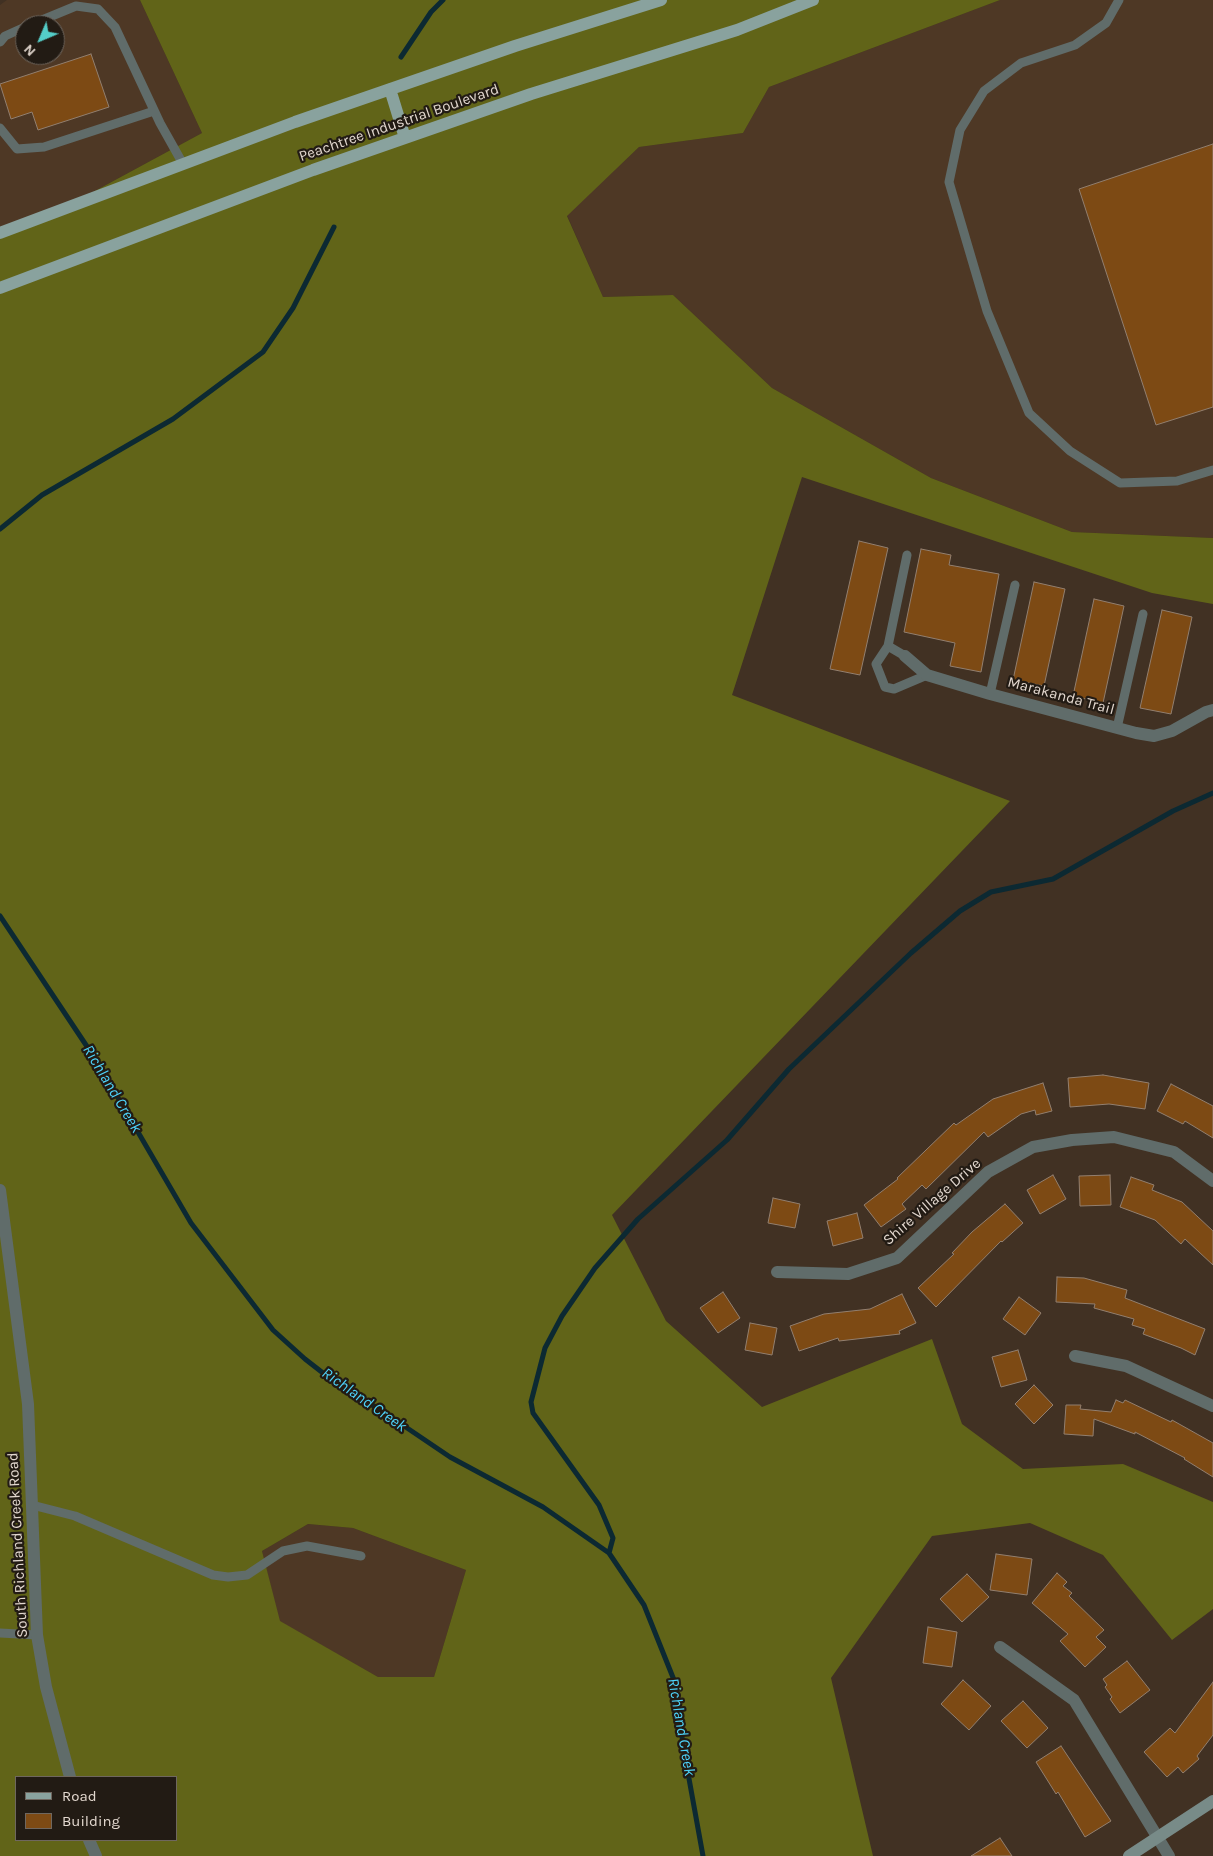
<!DOCTYPE html>
<style>
body{margin:0}
#map{position:relative;width:1213px;height:1856px;overflow:hidden;background:#413123;font-family:Karla,sans-serif}
canvas{display:block}
.legend{position:absolute;left:15px;top:1776px;width:162px;height:65px;box-sizing:border-box;background:#221b14;border:1px solid #6f675f;margin:0;padding:6px 9px;list-style:none;font-size:15px;color:#e3d8cf}
.legend li{display:flex;align-items:center;gap:10px;height:25px}
.legend b{width:25px;border:1px solid #6f675f}
.north{position:absolute;left:15px;top:15px;width:50px;height:50px;box-sizing:border-box;background:#221b14;border:1px solid #6f675f;border-radius:50%;rotate:225deg;font-size:14px;font-weight:700;line-height:20px;text-align:center;color:#e3d8cf}
.north::after{content:'';display:block;margin:auto;width:18px;height:22px;background:#54cdc8;clip-path:polygon(50% 0,100% 100%,50% 72%,0 100%)}
</style>
<div id="map">
<canvas width="1213" height="1856"></canvas>
<ul class="legend">
<li><b style="height:6px;background:#89a29e"></b>Road</li>
<li><b style="height:14px;background:#7d4a14"></b>Building</li>
</ul>
<div class="north">N</div>
</div>
<script>
const c = document.querySelector('canvas').getContext('2d');
c.lineJoin = 'round';
function fillPath(path, color) { c.fillStyle = color; c.fill(path, 'evenodd'); }
const toPath = rows => new Path2D(rows.map(r => 'M' + r).join(''));
function strokePath(path, color, width, dash) { c.strokeStyle = color; c.lineWidth = width; c.lineCap = dash ? 'butt' : 'round'; c.setLineDash(dash || []); c.stroke(path); }
function write(font, color, halo, rows, align = 'center') {
  c.font = font + ' Karla,sans-serif'; c.lineWidth = 4.5; c.setLineDash([]); c.textBaseline = 'middle'; c.strokeStyle = halo; c.fillStyle = color; for (const [text, x, y, turn = 0] of rows) {
    c.save(); c.translate(x, y); c.rotate((+turn || 0) * Math.PI / 180); c.textAlign = isNaN(turn) ? turn : align; if (halo) c.strokeText(text, 0, 0); c.fillText(text, 0, 0); c.restore();
  }
}
const built = toPath([
 [7,0,140,0,202,133,93,192,0,230,0,5],
 [25,25,55,25,55,55,25,55],
 [1000,0,1213,0,1213,538,1072,532,931,478,772,388,673,295,603,297,567,215,639,147,743,133,769,87],
 [308,1524,353,1528,466,1570,434,1677,378,1677,279,1621,262,1551]
]);
const forest = toPath([
 [140,0,1000,0,769,87,743,133,639,147,567,216,603,297,673,295,772,388,931,478,1072,532,1213,538,1213,604,1152,593,802,477,732,695,1010,801,612,1215,666,1321,762,1407,932,1339,962,1424,1023,1469,1123,1464,1213,1502,1213,1609,1172,1640,1103,1555,1030,1523,932,1536,831,1678,873,1856,0,1856,0,230,93,192,202,133],
 [308,1524,353,1528,466,1570,434,1677,378,1677,280,1621,262,1551],
 [16,1777,176,1777,176,1840,16,1840]
]);
const stream = toPath([
 [401,57,431,12,443,0],
 [0,529,42,495,173,419,263,352,293,308,334,227],
 [0,916,96,1060,191,1223,273,1330,305,1359,341,1387,379,1409,450,1457,543,1507,609,1553,644,1605,674,1680,684,1751,703,1856],
 [609,1553,613,1538,599,1505,533,1413,531,1402,545,1348,562,1316,595,1268,638,1219,727,1140,789,1069,911,953,960,911,991,892,1053,879,1173,811,1213,793]
]);
const building = toPath([
 [91,54,109,107,38,130,32,112,11,119,0,84,91,54],
 [1213,144,1213,407,1156,425,1079,189,1213,144],
 [859,541,888,548,860,675,830,669,859,541],
 [921,549,951,555,949,565,999,574,981,672,950,666,955,643,904,632,921,549],
 [1034,582,1065,589,1044,686,1013,680,1034,582],
 [1094,599,1124,606,1103,703,1073,696,1094,599],
 [1162,610,1192,617,1171,714,1140,708,1162,610],
 [1103,1075,1149,1083,1145,1109,1109,1104,1070,1107,1068,1078,1103,1075],
 [1043,1083,1052,1111,1036,1115,1035,1110,1021,1114,988,1137,984,1132,926,1189,922,1185,902,1204,906,1209,881,1227,864,1205,898,1179,897,1178,954,1123,956,1125,993,1099,1043,1083],
 [1171,1084,1213,1106,1213,1138,1185,1121,1183,1124,1157,1111,1171,1084],
 [1053,1175,1066,1199,1040,1214,1027,1190,1053,1175],
 [1110,1175,1111,1205,1080,1206,1079,1176,1110,1175],
 [1131,1177,1154,1185,1152,1190,1182,1202,1213,1231,1213,1265,1185,1239,1181,1244,1155,1220,1120,1207,1131,1177],
 [773,1198,800,1204,795,1228,768,1223,773,1198],
 [1005,1204,1023,1223,1002,1242,1001,1241,936,1307,918,1288,954,1254,952,1253,972,1232,1005,1204],
 [857,1213,863,1238,833,1246,827,1221,857,1213],
 [1057,1277,1084,1278,1127,1290,1125,1298,1205,1329,1195,1355,1181,1348,1143,1334,1145,1329,1132,1325,1134,1319,1094,1308,1095,1304,1056,1302,1057,1277],
 [723,1292,740,1318,718,1333,700,1308,723,1292],
 [902,1294,916,1323,899,1331,900,1334,839,1341,838,1338,799,1351,790,1326,824,1314,870,1309,902,1294],
 [1019,1297,1041,1313,1025,1335,1003,1319,1019,1297],
 [750,1323,777,1328,772,1355,745,1350,750,1323],
 [1018,1350,1027,1380,1001,1387,992,1357,1018,1350],
 [1034,1385,1053,1405,1034,1424,1015,1404,1034,1385],
 [1116,1400,1123,1403,1125,1400,1171,1422,1172,1420,1213,1443,1213,1477,1184,1459,1185,1458,1135,1432,1135,1434,1094,1419,1093,1436,1064,1434,1066,1405,1081,1405,1080,1409,1111,1412,1116,1400],
 [996,1554,1032,1559,1027,1595,990,1590,996,1554],
 [1057,1573,1067,1582,1063,1586,1072,1593,1069,1596,1104,1630,1096,1637,1106,1647,1085,1667,1060,1641,1068,1634,1032,1603,1057,1573],
 [967,1574,989,1597,962,1622,940,1599,967,1574],
 [928,1627,957,1632,952,1667,923,1663,928,1627],
 [1127,1661,1150,1690,1120,1713,1110,1699,1112,1697,1105,1687,1107,1685,1103,1679,1127,1661],
 [963,1680,991,1706,969,1730,941,1704,963,1680],
 [1213,1682,1213,1735,1197,1756,1199,1759,1183,1773,1178,1767,1167,1777,1144,1752,1170,1728,1175,1733,1213,1682],
 [1023,1701,1048,1728,1027,1748,1001,1721,1023,1701],
 [1061,1746,1111,1821,1085,1837,1058,1792,1056,1794,1036,1762,1061,1746],
 [1000,1838,1012,1856,971,1856,1000,1838]
]);
const lane = toPath([
 [1119,0,1106,23,1075,45,1021,63,984,91,960,130,949,182,987,311,1029,413,1070,451,1120,483,1177,481,1213,470],
 [30,25,76,6,98,9,115,27,160,123,183,164],
 [0,42,5,36,25,27],
 [0,128,17,149,44,147,154,111],
 [888,646,876,664,885,687,894,689,927,675],
 [905,656,888,646,907,555],
 [990,694,1015,585],
 [1117,728,1143,614],
 [32,1505,75,1516,213,1575,228,1577,247,1575,283,1551,307,1546,361,1556],
 [0,1633,37,1635]
]);
const street = toPath([
 [905,656,927,675,990,694,1136,733,1154,736,1172,731,1206,712,1213,710],
 [0,1190,28,1404,37,1635,46,1687,70,1777],
 [777,1272,848,1274,897,1258,988,1172,1033,1147,1072,1140,1114,1137,1174,1152,1213,1181],
 [1075,1356,1126,1366,1213,1406],
 [1000,1647,1074,1700,1169,1856],
 [89,1840,96,1856]
]);
const secondary = toPath([
 [1129,1856,1213,1801]
]);
const primary = toPath([
 [390,89,405,138],
 [0,233,295,122,515,46,661,0],
 [0,288,313,170,531,94,737,30,813,0]
]);
const streetNames = [
 ["Peachtree Industrial Boulevard",399,123,-19],
 ["Marakanda Trail",1061,696,15],
 ["Shire Village Drive",932,1202,-41],
 ["South Richland Creek Road",18,1545,-93]
];
const waterNames = [
 ["Richland Creek",112,1089,59],
 ["Richland Creek",364,1400,35],
 ["Richland Creek",681,1727,80]
];
fillPath(built, '#4e3825');
fillPath(forest, '#616418');
strokePath(stream, '#0c2932', 5);
fillPath(building, '#7d4a14');
strokePath(building, '#927f6f', 1);
strokePath(lane, '#606c6a', 9);
strokePath(street, '#606c6a', 12);
strokePath(secondary, '#788b88', 12);
strokePath(primary, '#89a29e', 12);
write('15px', '#e3d8cf', '#221b14', streetNames);
write('italic 16px', '#4ed2f9', '#221b14', waterNames);
</script>
